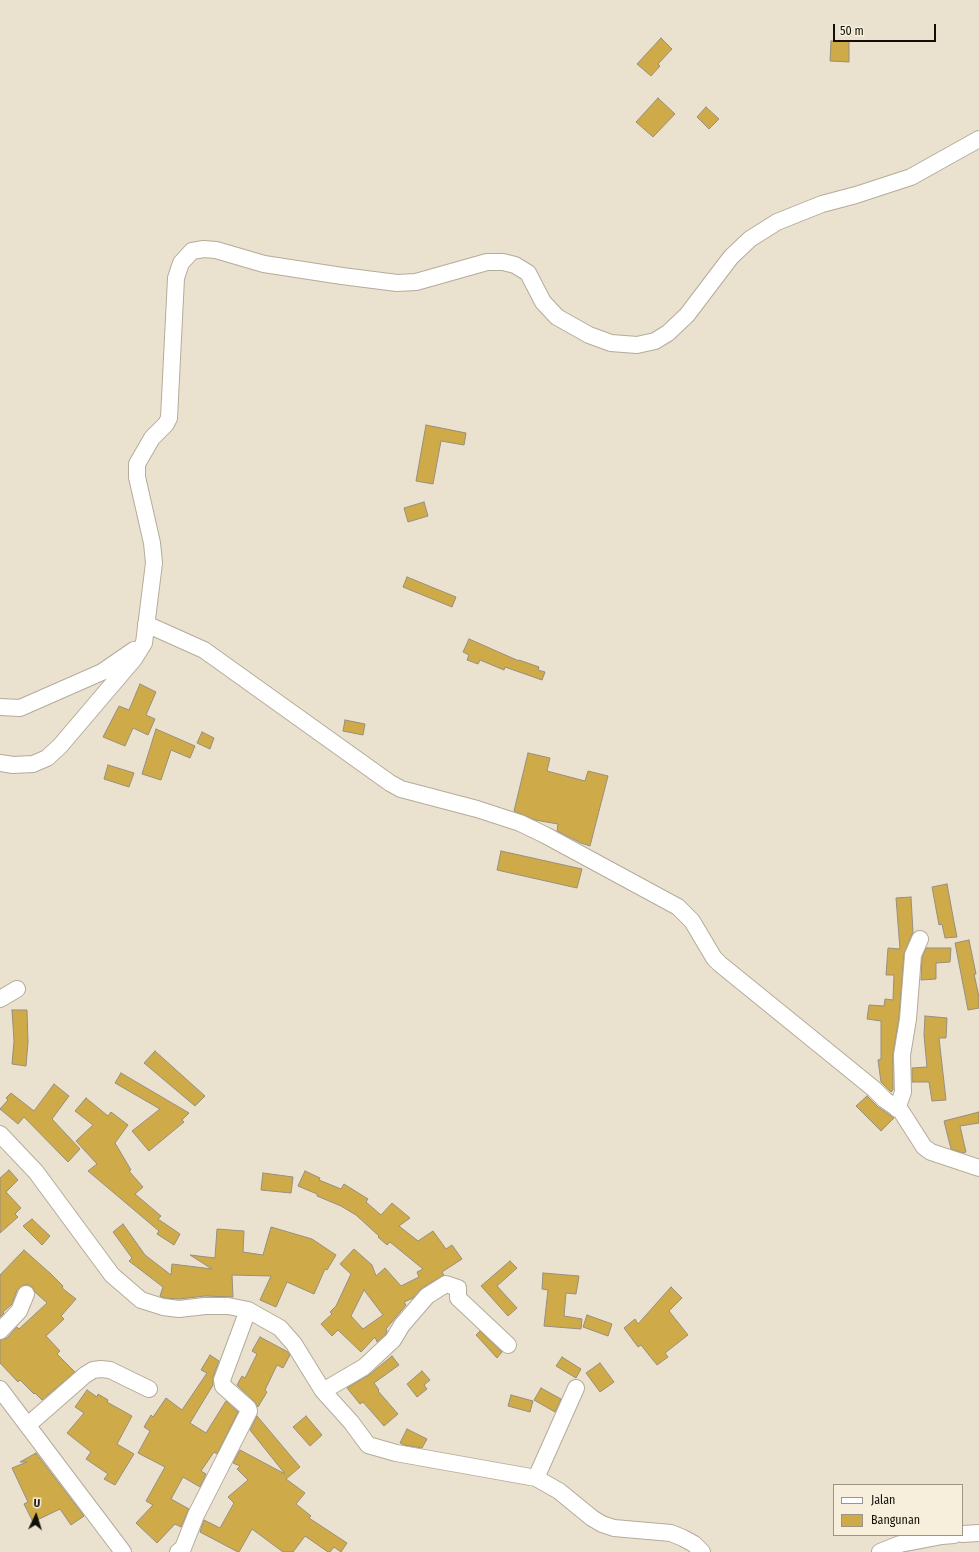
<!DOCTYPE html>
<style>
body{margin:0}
#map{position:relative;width:979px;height:1552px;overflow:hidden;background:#eae1ce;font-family:"Fira Sans Condensed",sans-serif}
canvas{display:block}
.legend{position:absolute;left:833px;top:1484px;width:130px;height:52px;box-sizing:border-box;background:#f7efdb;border:1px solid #9b9587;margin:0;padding:5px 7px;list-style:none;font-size:12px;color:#110f08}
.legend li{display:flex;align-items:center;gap:8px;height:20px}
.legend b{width:20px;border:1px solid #9b9587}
.north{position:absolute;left:16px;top:1496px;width:40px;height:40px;-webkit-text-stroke:3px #f7efdb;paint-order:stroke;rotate:4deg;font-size:11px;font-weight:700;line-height:16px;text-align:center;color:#110f08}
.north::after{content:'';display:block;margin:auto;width:14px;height:18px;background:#110f08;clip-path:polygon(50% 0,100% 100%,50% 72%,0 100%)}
.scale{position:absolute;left:833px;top:24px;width:103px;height:18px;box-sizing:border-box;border:2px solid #110f08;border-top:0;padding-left:5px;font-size:12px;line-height:14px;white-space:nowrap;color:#110f08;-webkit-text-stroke:3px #f7efdb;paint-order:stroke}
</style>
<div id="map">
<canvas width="979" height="1552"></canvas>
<ul class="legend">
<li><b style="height:5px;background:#fff"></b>Jalan</li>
<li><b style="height:11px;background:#cfaa49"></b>Bangunan</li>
</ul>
<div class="north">U</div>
<div class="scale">50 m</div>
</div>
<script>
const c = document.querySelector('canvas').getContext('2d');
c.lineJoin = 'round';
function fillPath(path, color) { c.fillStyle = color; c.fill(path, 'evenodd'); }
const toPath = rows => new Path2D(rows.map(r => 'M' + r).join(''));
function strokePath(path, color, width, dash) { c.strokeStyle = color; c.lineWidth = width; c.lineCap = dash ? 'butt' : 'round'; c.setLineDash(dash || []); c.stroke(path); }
const building = toPath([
 [661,38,672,49,658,64,660,66,651,76,637,64,661,38],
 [831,41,849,41,849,62,830,61,831,41],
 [658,98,675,114,653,137,636,122,658,98],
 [706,107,719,119,709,129,697,117,706,107],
 [426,425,466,433,464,445,441,441,433,484,416,481,426,425],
 [424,502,428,516,408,522,404,508,424,502],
 [407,577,456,597,452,607,403,587,407,577],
 [469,639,519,661,519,660,539,667,538,670,545,672,542,680,505,667,504,670,480,660,478,664,467,660,469,655,463,652,469,639],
 [140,684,156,692,146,715,155,719,148,735,133,728,125,746,103,737,119,706,129,710,140,684],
 [345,720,365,724,363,735,343,731,345,720],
 [156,729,195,746,190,758,171,750,161,780,142,774,156,729],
 [202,732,214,738,210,749,197,743,202,732],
 [528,753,550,758,547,771,585,781,588,771,608,776,590,846,581,843,557,831,558,824,535,820,514,811,528,753],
 [108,765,134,773,129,787,104,779,108,765],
 [501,851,582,869,577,888,497,870,501,851],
 [947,884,954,922,957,937,945,938,942,924,939,925,932,887,947,884],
 [911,897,913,932,904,954,899,1018,893,1054,893,1090,891,1092,881,1082,878,1060,881,1059,881,1021,867,1019,869,1005,884,1006,885,999,893,1000,894,975,886,975,888,948,900,949,896,898,911,897],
 [969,940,976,974,974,974,979,997,979,1008,968,1010,955,943,969,940],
 [926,948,951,948,950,962,936,963,936,979,921,980,922,957,926,948],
 [12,1010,27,1010,28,1042,26,1066,12,1064,14,1041,12,1010],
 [925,1016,947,1018,946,1038,939,1038,946,1100,932,1101,929,1082,912,1082,912,1068,927,1067,924,1035,925,1016],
 [155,1051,205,1096,195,1106,144,1063,155,1051],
 [121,1073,189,1113,182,1120,184,1122,149,1151,132,1131,160,1109,115,1083,121,1073],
 [54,1084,69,1096,52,1119,80,1149,68,1162,24,1117,18,1124,0,1109,8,1100,6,1098,11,1093,34,1111,54,1084],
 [867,1096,878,1107,894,1118,881,1131,856,1106,867,1096],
 [86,1098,108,1116,111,1112,128,1125,115,1143,131,1170,129,1171,143,1187,135,1194,161,1216,158,1219,180,1234,174,1245,157,1234,159,1231,88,1171,97,1164,76,1141,93,1125,75,1111,86,1098],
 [979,1112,979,1123,960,1126,966,1152,963,1153,951,1149,944,1121,979,1112],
 [9,1170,18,1180,6,1192,21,1208,15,1214,18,1217,0,1233,0,1178,9,1170],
 [305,1171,320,1178,319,1180,341,1189,344,1184,368,1199,366,1202,381,1215,392,1203,410,1218,399,1226,418,1241,433,1231,446,1249,452,1245,462,1259,442,1272,444,1275,422,1288,413,1298,404,1302,406,1305,386,1329,387,1331,386,1334,377,1342,375,1337,361,1352,338,1330,332,1336,321,1324,332,1314,330,1312,336,1306,351,1274,340,1264,354,1249,372,1265,376,1276,385,1268,401,1286,419,1277,417,1272,423,1269,390,1242,387,1245,378,1237,379,1236,356,1215,341,1206,317,1196,317,1194,298,1186,305,1171],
 [364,1290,383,1315,363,1329,351,1316,364,1290],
 [263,1173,293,1177,291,1193,261,1190,263,1173],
 [32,1219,50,1236,42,1245,23,1226,32,1219],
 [123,1224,145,1255,171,1275,172,1264,212,1269,190,1255,215,1258,217,1229,244,1231,243,1252,263,1255,271,1227,312,1239,336,1255,327,1270,325,1269,314,1294,287,1282,276,1307,260,1300,271,1276,232,1275,233,1297,205,1296,179,1299,165,1298,160,1296,163,1287,129,1261,132,1258,113,1232,123,1224],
 [24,1250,51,1274,63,1286,62,1288,76,1299,61,1316,64,1319,46,1336,60,1351,57,1354,75,1372,42,1400,35,1393,34,1394,20,1380,18,1382,0,1363,0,1340,7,1338,17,1327,19,1329,47,1303,35,1292,33,1288,29,1285,24,1285,17,1290,12,1304,3,1312,4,1313,0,1317,0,1275,24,1250],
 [510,1261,517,1268,497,1286,517,1308,508,1316,481,1286,510,1261],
 [543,1273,579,1276,576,1294,566,1293,564,1316,582,1319,581,1329,544,1326,548,1290,542,1289,543,1273],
 [671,1287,682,1298,669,1311,688,1335,665,1353,668,1357,657,1365,641,1345,638,1347,624,1328,635,1319,638,1324,671,1287],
 [587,1315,612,1324,608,1336,583,1327,587,1315],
 [480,1331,502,1352,497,1358,476,1335,480,1331],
 [260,1337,288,1352,290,1355,283,1368,277,1365,265,1390,267,1392,258,1407,254,1401,237,1385,242,1376,245,1378,257,1354,252,1351,260,1337],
 [210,1355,219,1361,213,1377,213,1385,190,1423,206,1433,226,1401,238,1412,217,1454,214,1452,201,1471,206,1474,200,1487,183,1477,171,1499,189,1509,181,1527,175,1524,157,1543,136,1523,153,1505,146,1501,165,1467,138,1453,150,1431,144,1427,151,1415,153,1417,166,1398,182,1410,207,1373,201,1370,210,1355],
 [392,1356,399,1365,374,1383,379,1390,378,1391,398,1414,384,1426,363,1402,360,1404,347,1388,369,1375,392,1356],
 [562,1357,581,1369,576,1378,556,1366,562,1357],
 [600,1363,614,1382,600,1392,586,1373,600,1363],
 [422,1371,430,1380,424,1385,427,1389,417,1397,407,1384,422,1371],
 [541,1388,561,1399,555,1412,534,1400,541,1388],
 [87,1390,97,1397,98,1394,108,1400,107,1402,132,1416,117,1444,134,1454,115,1485,104,1479,108,1474,86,1459,91,1452,67,1433,84,1413,75,1407,87,1390],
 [511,1395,533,1401,530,1412,508,1406,511,1395],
 [257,1416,300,1467,286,1479,305,1493,296,1504,311,1516,309,1518,347,1543,341,1552,334,1547,330,1552,328,1552,305,1536,293,1552,283,1552,252,1529,239,1552,238,1552,200,1532,204,1520,220,1528,234,1503,228,1497,248,1480,237,1469,240,1466,233,1463,240,1450,285,1474,250,1430,257,1416],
 [306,1416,322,1435,310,1446,293,1427,306,1416],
 [407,1429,427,1439,422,1448,404,1445,400,1443,407,1429],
 [36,1453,84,1516,71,1525,60,1509,33,1522,24,1504,28,1502,12,1468,27,1462,20,1462,36,1453]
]);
const minor = toPath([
 [146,624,204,650,390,783,401,789,477,809,520,823,545,835,678,907,692,921,714,958,720,964,874,1089,885,1100,901,1111,924,1147,931,1152,979,1168],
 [0,707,20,708,102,672,134,650],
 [0,763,13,765,33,764,47,758,60,746,134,659,144,643,154,563,152,543,137,477,137,464,152,438,166,424,169,418,176,278,181,263,192,251,204,249,216,250,264,264,342,276,397,283,416,282,487,262,503,262,515,265,528,273,543,302,557,317,589,335,611,343,637,345,655,341,668,333,687,315,731,257,750,239,777,222,822,204,856,195,911,177,979,139],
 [0,999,17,989],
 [897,1109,903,1092,902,1055,908,1019,913,955,920,939],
 [0,1134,36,1172,112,1275,141,1300,163,1307,179,1309,205,1306,228,1306,248,1310,280,1328,294,1344,323,1391,351,1422,368,1445,396,1453,536,1478,559,1491,592,1518,602,1524,614,1528,671,1533,683,1538,694,1544,702,1552],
 [0,1331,19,1311,26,1294],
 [0,1389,123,1552],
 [323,1391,364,1367,393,1340,402,1325,427,1296,446,1284,458,1288,458,1298,508,1345],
 [28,1425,85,1375,93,1370,101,1369,110,1370,149,1389],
 [536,1478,576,1388],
 [962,1534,979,1533],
 [178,1552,183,1548,196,1515,249,1411,248,1408,223,1386,222,1380,248,1310],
 [880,1552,900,1544,942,1536,954,1535]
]);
fillPath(building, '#cfaa49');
strokePath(building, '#978f7d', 1);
strokePath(minor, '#b4ac9a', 18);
strokePath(minor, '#fff', 16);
</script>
